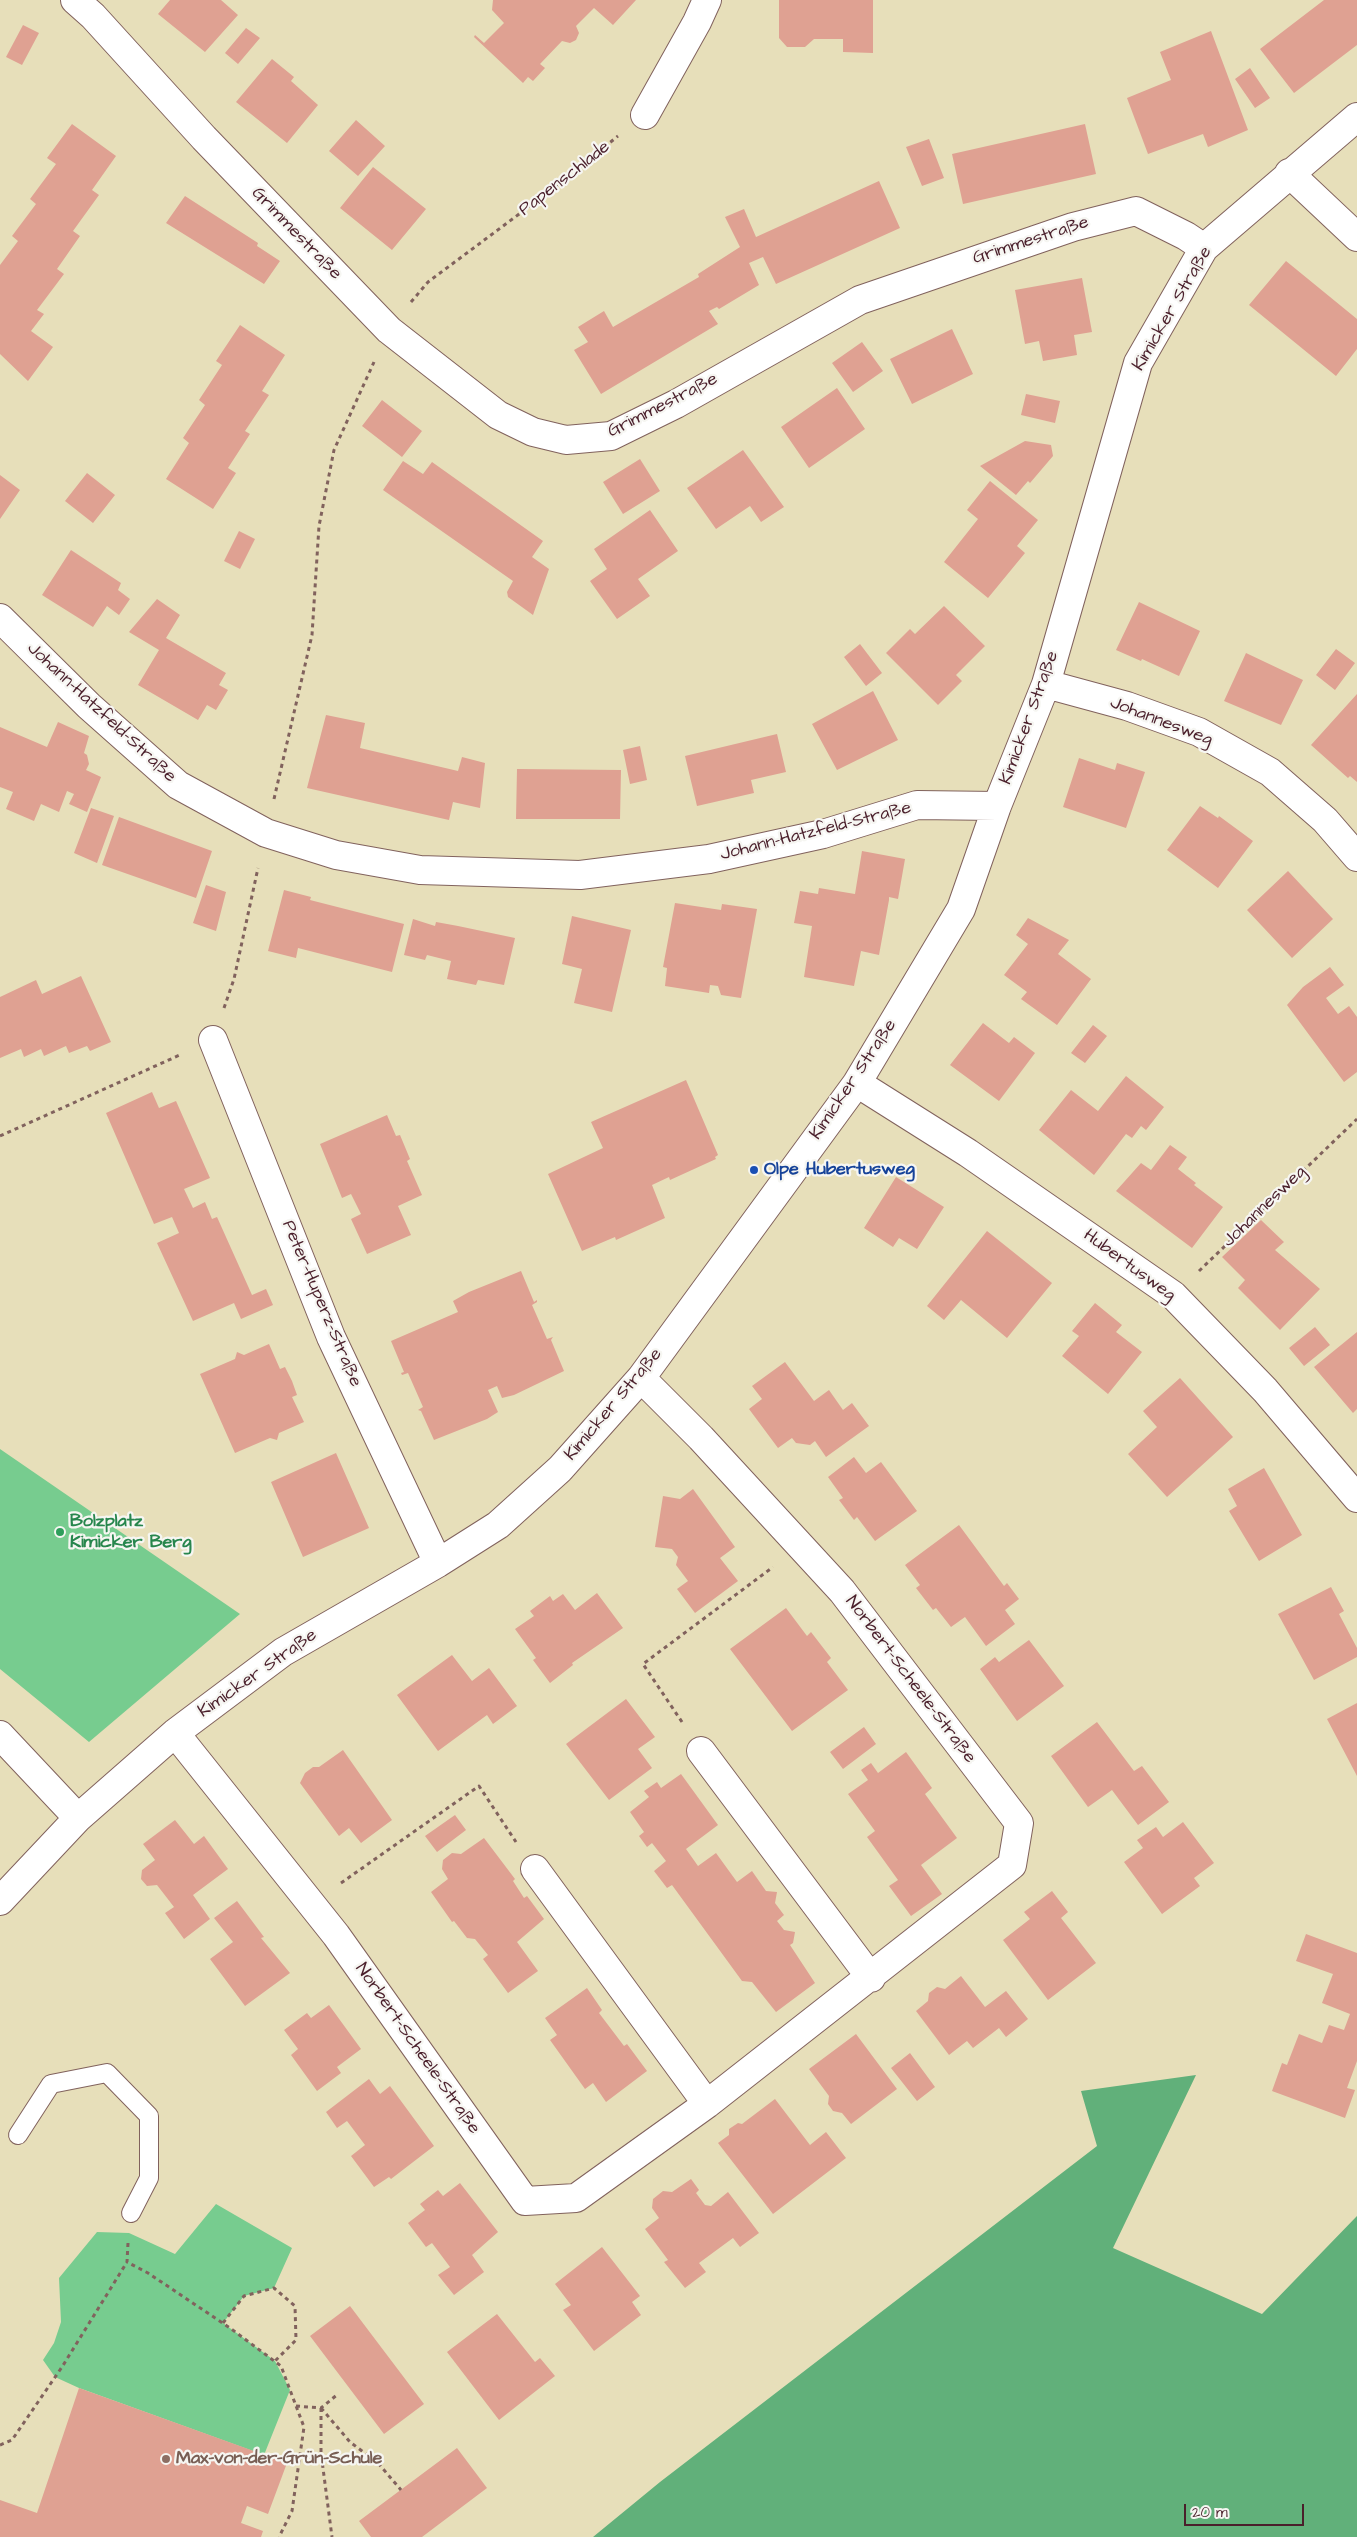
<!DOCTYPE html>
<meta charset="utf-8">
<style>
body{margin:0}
#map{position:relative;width:1357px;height:2537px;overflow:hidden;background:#e7dfba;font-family:"Architects Daughter",sans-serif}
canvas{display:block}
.scale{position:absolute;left:1184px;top:2504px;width:120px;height:22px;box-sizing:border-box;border:2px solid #4a1f2b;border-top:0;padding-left:6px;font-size:15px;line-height:18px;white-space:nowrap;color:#4a1f2b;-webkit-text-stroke:4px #f6f6f2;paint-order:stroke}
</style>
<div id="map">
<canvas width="1357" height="2537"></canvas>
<div class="scale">20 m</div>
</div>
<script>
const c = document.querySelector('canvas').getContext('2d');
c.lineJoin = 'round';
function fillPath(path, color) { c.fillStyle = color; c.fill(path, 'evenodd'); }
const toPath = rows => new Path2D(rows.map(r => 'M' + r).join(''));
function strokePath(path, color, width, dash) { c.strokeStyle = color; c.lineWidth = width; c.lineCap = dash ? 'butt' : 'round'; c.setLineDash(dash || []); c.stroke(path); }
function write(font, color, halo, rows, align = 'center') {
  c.font = font + ' "Architects Daughter",sans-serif'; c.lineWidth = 4.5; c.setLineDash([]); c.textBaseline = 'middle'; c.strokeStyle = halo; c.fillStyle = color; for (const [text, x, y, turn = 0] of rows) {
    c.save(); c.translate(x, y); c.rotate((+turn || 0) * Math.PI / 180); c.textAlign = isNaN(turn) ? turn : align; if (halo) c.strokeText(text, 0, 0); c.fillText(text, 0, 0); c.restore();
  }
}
const green = toPath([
 [0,1449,240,1614,89,1742,0,1669],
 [216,2204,292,2248,274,2288,244,2296,223,2323,275,2361,290,2390,264,2455,79,2388,55,2377,43,2360,54,2343,61,2322,59,2278,97,2232,129,2233,175,2254]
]);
const forest = toPath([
 [1196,2075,1113,2248,1262,2314,1357,2216,1357,2537,593,2537,660,2482,1097,2146,1081,2091]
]);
const building = toPath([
 [170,0,221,0,238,15,205,52,158,14],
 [493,0,636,0,613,25,594,8,576,26,579,33,576,40,570,43,562,41,540,64,545,68,533,81,528,77,523,83,474,37,475,35,484,43,504,23,492,10],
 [779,0,873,0,873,53,843,52,843,39,814,39,805,47,787,47,779,38],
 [1324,0,1357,0,1357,45,1294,93,1260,49],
 [23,25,39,33,22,65,6,57],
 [246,28,260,38,238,64,225,53],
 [1211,31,1248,130,1208,147,1203,134,1148,154,1127,98,1171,80,1160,52],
 [272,59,294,77,291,81,318,105,287,143,236,102],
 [1250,68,1270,98,1255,108,1235,79],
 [356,120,385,146,358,176,329,151],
 [72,124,116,156,92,190,99,195,73,231,80,236,57,269,64,274,37,310,44,314,31,331,53,347,28,381,0,354,0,265,18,241,12,236,36,204,30,199,56,164,47,158],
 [1085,124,1096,174,963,204,952,154],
 [929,139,944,178,922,186,906,147],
 [373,167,426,209,392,250,340,208],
 [879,181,900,228,776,284,763,257,749,263,759,285,719,309,717,307,709,311,718,324,601,394,574,350,588,342,578,327,604,311,613,327,699,277,698,274,740,247,725,217,744,209,756,237],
 [185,196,258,243,257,246,280,261,264,284,166,223],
 [1286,261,1357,319,1357,349,1336,376,1249,305],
 [1082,278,1092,332,1074,335,1077,355,1043,361,1039,341,1025,344,1015,290],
 [240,325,285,355,262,391,269,395,245,431,250,434,228,468,236,473,213,509,166,479,189,443,183,438,205,405,199,400,222,365,216,361],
 [952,329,973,374,912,404,890,359],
 [862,342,883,371,853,392,832,363],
 [837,388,865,429,809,468,781,427],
 [1026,394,1060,401,1055,423,1021,415],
 [382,400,422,431,402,457,362,426],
 [1025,441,1051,445,1053,456,1030,483,1028,481,1016,495,980,466],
 [743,450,784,507,761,522,750,506,716,529,687,488],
 [640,459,660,491,623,514,603,482],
 [403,461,423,474,432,462,543,541,532,557,549,569,533,615,508,597,507,592,513,581,383,490],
 [87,473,115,495,93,523,65,501],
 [0,475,20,490,0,519],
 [990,481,1038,520,1017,546,1025,553,988,598,944,562,978,519,967,510],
 [650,510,678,551,638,579,650,596,617,619,590,581,607,569,594,549],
 [239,531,255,539,240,569,224,561],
 [71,550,121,583,118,590,130,599,119,615,107,606,93,627,42,595],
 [157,599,180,615,166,638,226,673,219,685,228,690,216,710,207,705,198,720,138,685,159,650,129,632],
 [1139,602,1200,631,1179,676,1142,659,1141,661,1116,650],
 [944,606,985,646,956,675,962,681,938,705,886,653,910,629,915,634],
 [860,644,882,673,866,686,844,657],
 [1336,649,1355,663,1335,690,1316,675],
 [1246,653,1303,680,1281,725,1224,701],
 [873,691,898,740,837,770,812,724],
 [1357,694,1357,782,1350,776,1348,778,1311,745],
 [326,715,365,723,360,748,458,771,462,757,485,763,480,808,453,802,449,820,307,788],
 [58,722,89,736,84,753,87,755,89,764,86,770,101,777,87,812,69,804,74,794,67,791,59,812,41,804,34,821,6,809,13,792,0,787,0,727,47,747],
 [777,734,786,772,751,780,754,793,697,806,685,756],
 [640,746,647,780,630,784,623,750],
 [1079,758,1115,770,1117,763,1145,772,1126,828,1063,807],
 [517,769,621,770,620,819,516,819],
 [1200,806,1218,818,1219,816,1253,841,1218,888,1167,850],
 [91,808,114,816,97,863,74,853],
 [119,817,212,851,196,898,102,865],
 [862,851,905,859,898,899,889,897,889,900,879,955,861,951,854,986,804,977,812,926,794,923,800,891,818,894,819,888,855,894],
 [1288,871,1333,919,1292,958,1247,910],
 [206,885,226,892,216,931,193,923],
 [284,890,311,897,310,900,404,924,392,972,298,948,296,958,268,951],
 [675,903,721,910,722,904,757,909,741,998,721,995,718,986,710,985,709,993,665,986,667,968,663,967],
 [572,916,631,930,612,1012,574,1003,582,969,562,964],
 [1028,918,1069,940,1058,954,1091,979,1057,1025,1021,999,1027,992,1004,975,1028,944,1016,935],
 [413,919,435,926,436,922,458,926,515,938,504,985,478,980,476,985,447,979,451,961,427,955,425,960,404,955],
 [1330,967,1344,985,1326,998,1338,1014,1349,1006,1357,1017,1357,1072,1344,1082,1287,1005,1303,987],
 [81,976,111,1042,90,1051,87,1046,69,1053,66,1046,44,1056,41,1049,24,1057,21,1049,0,1058,0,997,36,980,42,994],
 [983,1023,1009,1043,1014,1037,1035,1053,999,1101,950,1065],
 [1093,1025,1107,1036,1085,1063,1071,1053],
 [1126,1076,1164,1107,1146,1130,1141,1126,1132,1138,1126,1134,1094,1175,1039,1130,1071,1090,1098,1111],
 [686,1080,718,1155,715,1157,716,1159,670,1180,669,1177,652,1185,665,1218,616,1240,615,1237,582,1251,548,1174,603,1148,591,1122],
 [152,1092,159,1108,176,1101,210,1178,184,1189,193,1208,205,1202,212,1219,217,1217,252,1295,266,1289,273,1305,241,1319,234,1303,193,1321,157,1243,179,1233,172,1217,154,1224,106,1113],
 [387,1115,396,1136,400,1135,410,1159,407,1161,422,1195,398,1206,411,1235,367,1254,351,1219,361,1214,351,1194,342,1198,320,1144],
 [1170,1145,1187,1157,1178,1169,1196,1183,1194,1185,1223,1207,1192,1248,1116,1191,1141,1163,1151,1170],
 [896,1177,944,1207,917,1249,899,1238,893,1247,864,1228],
 [1261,1220,1284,1242,1275,1250,1320,1289,1280,1330,1238,1288,1245,1280,1222,1257],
 [987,1231,1052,1283,1007,1338,961,1300,944,1320,927,1306],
 [521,1271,534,1302,537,1300,537,1302,532,1305,547,1339,553,1337,551,1340,564,1371,514,1395,502,1398,497,1386,488,1390,498,1412,487,1419,434,1440,421,1411,418,1410,423,1407,408,1373,402,1375,401,1373,404,1372,391,1341,458,1312,453,1301,469,1292],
 [1095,1303,1122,1325,1116,1332,1142,1352,1108,1394,1062,1356,1079,1336,1072,1331],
 [1315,1327,1330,1345,1304,1366,1289,1348],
 [1357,1332,1357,1409,1353,1413,1314,1367],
 [269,1344,280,1369,285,1367,292,1381,297,1395,292,1397,304,1422,279,1433,277,1440,270,1438,235,1453,200,1374,235,1359,237,1352,244,1355],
 [785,1362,814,1401,829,1390,843,1410,852,1403,869,1426,826,1457,815,1441,810,1445,796,1443,792,1438,778,1448,749,1409,762,1399,752,1386],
 [1180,1378,1233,1437,1167,1497,1128,1454,1157,1427,1143,1411],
 [336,1453,369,1528,303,1557,271,1482],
 [854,1457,866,1473,881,1462,917,1511,875,1541,857,1517,854,1520,839,1500,843,1498,828,1477],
 [1264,1468,1302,1535,1259,1561,1229,1511,1237,1506,1228,1489],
 [693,1489,735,1547,720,1558,738,1581,695,1613,677,1589,688,1581,676,1565,678,1557,672,1549,655,1547,663,1496,680,1499],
 [959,1525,1004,1586,1007,1583,1019,1599,1005,1610,1015,1624,986,1646,965,1617,951,1627,936,1608,933,1610,916,1588,920,1585,905,1565],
 [1331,1587,1344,1611,1339,1614,1357,1648,1357,1657,1314,1680,1278,1614],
 [597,1593,623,1628,572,1663,573,1665,550,1683,533,1660,536,1658,515,1629,534,1616,530,1611,550,1596,553,1601,563,1594,575,1610],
 [786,1608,807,1636,811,1632,831,1658,827,1662,848,1690,792,1731,730,1649],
 [1029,1640,1064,1686,1017,1721,980,1669,995,1657,999,1662],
 [452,1655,472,1681,489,1668,517,1706,493,1724,487,1715,438,1751,397,1695],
 [626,1699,655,1737,638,1749,652,1768,609,1800,566,1744],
 [1357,1703,1357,1776,1327,1719],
 [1097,1722,1134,1771,1142,1766,1169,1802,1138,1825,1112,1790,1088,1807,1051,1756],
 [864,1727,876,1744,843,1769,830,1752],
 [343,1750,392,1820,361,1843,349,1828,339,1836,300,1783,305,1773,313,1767,319,1767],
 [906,1752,932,1788,925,1794,957,1838,921,1865,942,1894,911,1916,889,1886,898,1880,867,1837,875,1831,848,1794,868,1780,861,1770,871,1763,878,1773],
 [681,1774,718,1825,686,1849,698,1866,716,1853,737,1882,752,1871,766,1891,777,1892,775,1903,784,1915,777,1921,784,1930,795,1932,793,1943,790,1945,815,1983,776,2012,752,1982,742,1981,672,1885,667,1888,654,1871,666,1861,652,1843,647,1847,639,1836,644,1832,630,1812,649,1797,644,1791,657,1782,661,1788],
 [455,1815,466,1830,437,1852,425,1836],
 [175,1820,194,1844,204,1836,228,1869,193,1895,210,1919,184,1939,165,1913,174,1907,157,1885,147,1886,141,1879,142,1870,155,1860,143,1844],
 [1183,1822,1214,1863,1194,1878,1200,1886,1162,1914,1124,1862,1143,1848,1137,1840,1156,1827,1163,1837],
 [484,1838,515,1879,513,1881,524,1898,527,1896,544,1919,517,1942,538,1971,508,1993,483,1959,488,1955,475,1939,467,1938,454,1921,452,1922,431,1892,448,1879,442,1869,443,1860,452,1853,461,1854],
 [1052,1891,1068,1912,1061,1918,1096,1963,1048,2000,1003,1940,1030,1919,1024,1912],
 [237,1901,264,1937,261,1938,290,1973,245,2006,210,1959,233,1942,214,1918],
 [1306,1934,1357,1953,1357,2061,1347,2088,1355,2090,1345,2118,1272,2091,1282,2063,1287,2065,1299,2034,1322,2043,1329,2025,1344,2030,1350,2014,1322,2003,1333,1974,1296,1961],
 [961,1976,985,2007,1006,1991,1028,2019,1006,2037,999,2028,973,2048,967,2041,949,2055,916,2011,928,2001,929,1993,937,1987,945,1989],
 [587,1988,602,2010,599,2013,624,2046,627,2044,647,2071,606,2102,593,2083,585,2089,550,2040,557,2035,545,2018],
 [329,2005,361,2049,337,2067,341,2073,317,2091,291,2055,298,2049,284,2030,307,2013,311,2018],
 [856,2034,897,2089,851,2124,842,2113,833,2111,828,2104,829,2096,809,2069],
 [910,2053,935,2087,917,2101,891,2068],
 [369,2079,380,2094,390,2086,434,2146,391,2179,389,2177,374,2187,351,2156,365,2145,347,2121,337,2128,326,2112],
 [775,2099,810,2145,826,2132,846,2158,773,2214,718,2143,729,2135,729,2129,738,2123,742,2124],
 [691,2179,699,2190,696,2193,705,2205,711,2206,728,2192,759,2233,740,2247,733,2238,699,2263,706,2272,685,2288,664,2262,668,2260,645,2229,659,2218,652,2208,653,2199,663,2191,672,2192],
 [460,2183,498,2232,472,2255,484,2272,454,2295,438,2275,450,2267,432,2243,426,2247,408,2223,425,2210,420,2204,438,2190,443,2196],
 [602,2247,640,2296,632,2302,641,2315,594,2351,563,2310,571,2305,555,2284],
 [350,2306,424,2404,384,2434,310,2336],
 [497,2314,535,2362,540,2358,555,2376,499,2420,447,2352],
 [79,2388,287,2463,268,2514,247,2506,241,2523,263,2531,261,2537,0,2537,0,2500,37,2513],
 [457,2448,487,2488,422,2537,371,2537,359,2521]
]);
const path = toPath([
 [411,302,428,282,550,191,618,136],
 [274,799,312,635,319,526,334,450,374,362],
 [224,1008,234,979,258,868],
 [0,1136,182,1054],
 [1199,1271,1357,1119],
 [682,1722,643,1664,773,1567],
 [341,1883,479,1786,516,1842],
 [128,2243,127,2262,148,2273,230,2328,281,2366,304,2427,292,2511,279,2537],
 [223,2323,244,2296,274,2288,295,2306,296,2340,275,2361],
 [296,2406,321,2408,338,2394],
 [321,2408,321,2453,332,2537],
 [321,2408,350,2442,378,2463,401,2490],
 [0,2445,12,2440,62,2367,127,2262]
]);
const lane = toPath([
 [18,2135,51,2084,107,2073,149,2116,149,2178,131,2213]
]);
const street = toPath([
 [75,0,93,16,204,138,389,330,498,415,533,432,566,440,611,436,676,404,860,300,1073,227,1136,211,1186,236,1204,248],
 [645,115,697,22,707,0],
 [1289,173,1357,237],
 [0,618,89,706,178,785,266,833,336,855,420,870,580,875,709,859,823,834,917,805,997,806],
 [1046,684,1127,706,1199,732,1270,772,1325,820,1357,857],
 [213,1040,331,1337,438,1563],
 [857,1083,968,1153,1173,1295,1265,1390,1357,1498],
 [175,1733,336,1935,525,2201,576,2198,707,2104,1012,1865,1019,1823,842,1591,701,1438,641,1378],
 [0,1735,78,1818],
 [701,1751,871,1978],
 [535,1869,707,2104],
 [0,1901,78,1818,175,1733,283,1652,438,1563,498,1525,560,1469,641,1378,857,1083,961,909,997,806,1046,684,1138,363,1204,248,1357,117]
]);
const markers = [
 [754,1170,5,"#1a4fb4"],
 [60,1532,5,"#2e9e5b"],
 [166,2459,5,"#8d6e63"]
];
const streetNames = [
 ["Papenschlade",565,179,-38],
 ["Grimmestraße",296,234,46],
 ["Grimmestraße",1031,241,-18],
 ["Kimicker Straße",1173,309,-60],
 ["Grimmestraße",663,406,-27],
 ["Johann-Hatzfeld-Straße",101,713,43],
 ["Kimicker Straße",1030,718,-70],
 ["Johannesweg",1161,722,21],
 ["Johann-Hatzfeld-Straße",816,832,-14],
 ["Kimicker Straße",854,1080,-56],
 ["Johannesweg",1265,1207,-44],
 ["Hubertusweg",1129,1266,36],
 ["Peter-Huperz-Straße",321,1304,67],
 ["Kimicker Straße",614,1405,-50],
 ["Kimicker Straße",258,1674,-35],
 ["Norbert-Scheele-Straße",910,1680,53],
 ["Norbert-Scheele-Straße",417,2049,55]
];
const transitNames = [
 ["Olpe Hubertusweg",764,1170]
];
const leisureNames = [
 ["Bolzplatz",70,1522],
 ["Kimicker Berg",70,1543]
];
const educationNames = [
 ["Max-von-der-Grün-Schule",176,2459]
];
fillPath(green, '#77cc8f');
fillPath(forest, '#61b07a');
fillPath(building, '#dfa192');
strokePath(lane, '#81625d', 20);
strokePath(street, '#81625d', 30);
strokePath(path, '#81625d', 3, [4, 4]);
strokePath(lane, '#fff', 18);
strokePath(street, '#fff', 28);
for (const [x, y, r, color] of markers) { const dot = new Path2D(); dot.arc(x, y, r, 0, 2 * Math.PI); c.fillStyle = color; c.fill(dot); strokePath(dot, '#f6f6f2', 2); }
write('18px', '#4a1f2b', '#f6f6f2', streetNames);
write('bold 18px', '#164399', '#f6f6f2', transitNames, 'left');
write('bold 18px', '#27864d', '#f6f6f2', leisureNames, 'left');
write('bold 18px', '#785e54', '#f6f6f2', educationNames, 'left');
</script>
